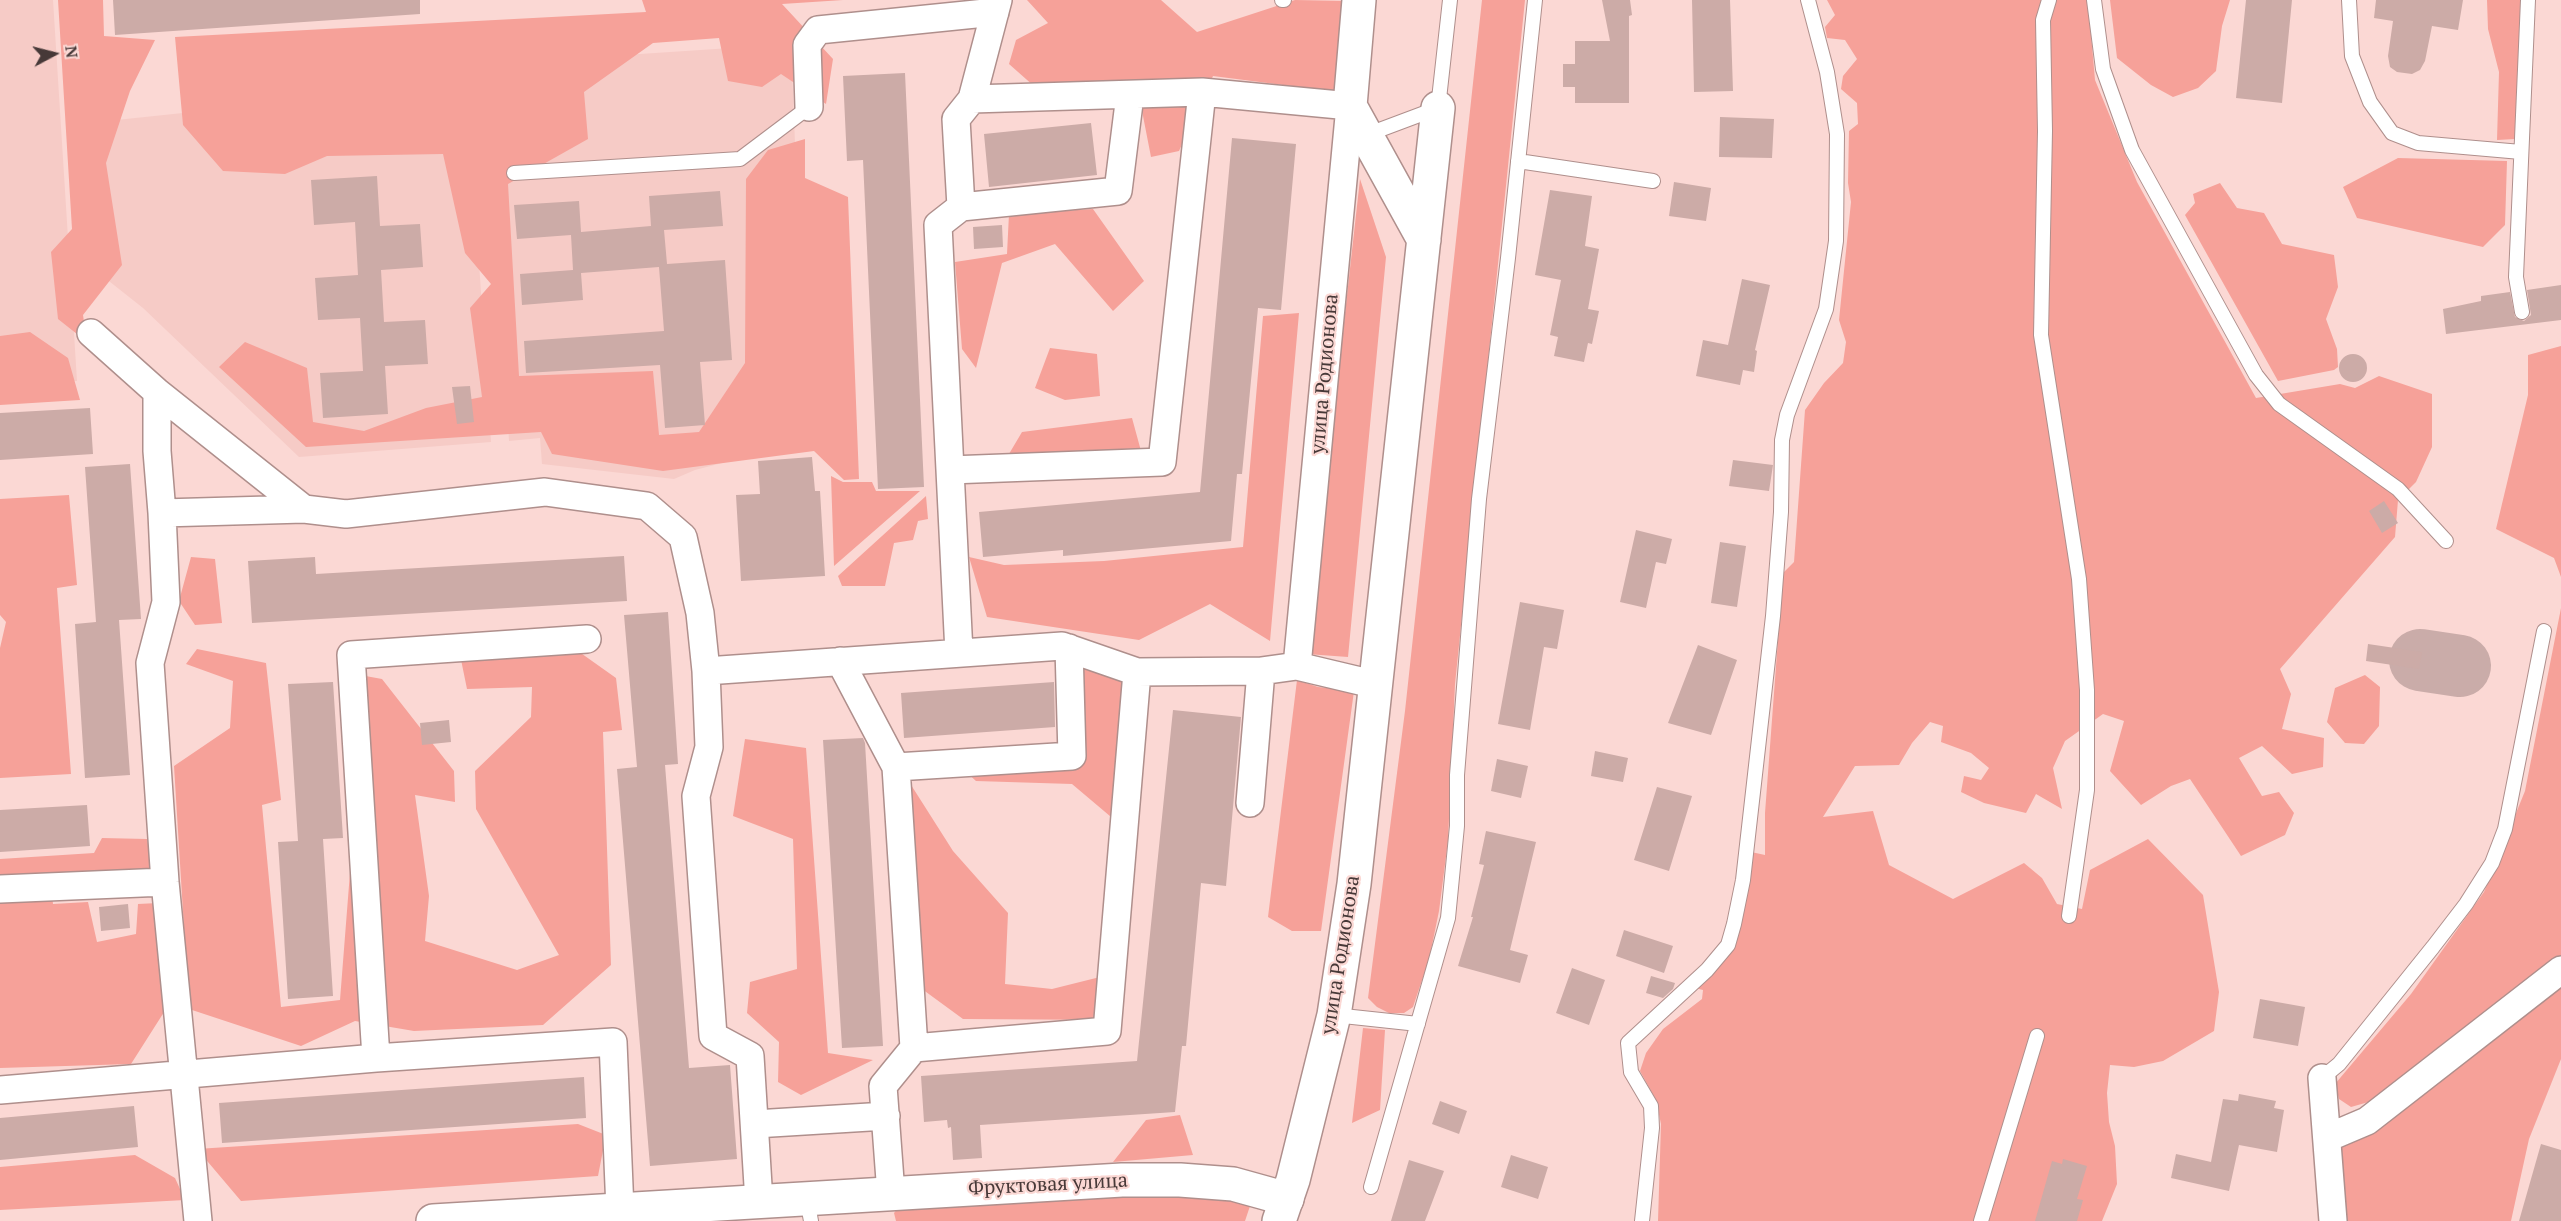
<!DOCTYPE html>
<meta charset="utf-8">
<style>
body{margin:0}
#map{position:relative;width:2561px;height:1221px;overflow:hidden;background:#fbd8d4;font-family:"PT Serif",serif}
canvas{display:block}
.north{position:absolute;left:24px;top:24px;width:60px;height:60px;-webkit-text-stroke:4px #fbd8d4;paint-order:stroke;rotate:83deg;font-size:16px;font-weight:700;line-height:24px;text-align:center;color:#473938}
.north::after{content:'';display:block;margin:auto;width:21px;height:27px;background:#473938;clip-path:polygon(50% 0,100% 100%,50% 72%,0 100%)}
</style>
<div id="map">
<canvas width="2561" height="1221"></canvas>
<div class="north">N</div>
</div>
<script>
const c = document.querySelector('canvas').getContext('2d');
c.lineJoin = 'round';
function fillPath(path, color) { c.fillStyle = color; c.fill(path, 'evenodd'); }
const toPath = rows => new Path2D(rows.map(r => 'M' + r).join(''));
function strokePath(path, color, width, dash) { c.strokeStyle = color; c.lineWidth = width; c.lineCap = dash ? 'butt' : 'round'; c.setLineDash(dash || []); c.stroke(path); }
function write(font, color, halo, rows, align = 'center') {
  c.font = font + ' "PT Serif",serif'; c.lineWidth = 4.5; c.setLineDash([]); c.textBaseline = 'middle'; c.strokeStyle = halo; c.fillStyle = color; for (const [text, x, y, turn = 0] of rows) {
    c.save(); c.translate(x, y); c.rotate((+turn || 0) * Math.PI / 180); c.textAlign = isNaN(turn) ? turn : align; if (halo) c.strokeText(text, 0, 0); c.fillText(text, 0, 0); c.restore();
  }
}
const built = toPath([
 [0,0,53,0,77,381,0,384],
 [791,44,807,441,695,470,674,479,542,464,540,438,509,441,489,64],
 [467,83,491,442,299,457,143,308,100,274,88,123]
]);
const green = toPath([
 [58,0,103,0,104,36,155,40,130,91,106,163,122,265,83,315,87,342,58,319,51,252,72,229],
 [642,0,843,0,782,4,833,59,826,104,781,74,762,87,728,81,719,38,653,43,584,92,588,139,508,184,519,376,653,371,659,435,699,432,745,363,746,179,768,150,805,139,805,178,848,197,859,479,844,480,814,451,663,471,552,454,541,432,306,447,219,367,245,342,307,368,313,422,364,431,426,408,482,397,470,308,491,284,465,253,443,154,327,156,285,174,223,171,183,125,175,37,646,12],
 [1027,0,1161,0,1197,32,1295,0,1346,1,1338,92,1213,76,1179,151,1151,157,1136,80,1035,87,1009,64,1016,40,1048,23],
 [1482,0,1525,0,1455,684,1448,841,1439,911,1429,960,1418,992,1413,1007,1404,1013,1389,1013,1377,1007,1368,998,1405,711],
 [1827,0,2088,0,2095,80,2137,182,2256,398,2340,384,2355,388,2379,376,2432,394,2432,447,2416,482,2398,500,2395,537,2280,669,2291,694,2282,729,2324,738,2323,767,2292,774,2262,746,2239,758,2262,796,2279,792,2294,813,2285,835,2241,856,2190,779,2171,786,2141,805,2110,771,2124,721,2103,714,2065,741,2053,768,2062,809,2036,794,2026,813,1984,803,1961,792,1964,776,1981,780,1989,768,1971,753,1941,742,1943,726,1930,722,1912,743,1899,765,1855,766,1823,817,1873,811,1889,865,1953,899,2024,863,2042,878,2057,904,2082,909,2090,870,2148,839,2203,895,2219,992,2214,1031,2163,1061,2134,1067,2110,1065,2107,1093,2109,1122,2115,1146,2117,1184,2102,1221,1658,1221,1661,1124,1656,1100,1640,1071,1646,1053,1663,1029,1702,999,1703,990,1687,986,1720,948,1731,913,1742,850,1765,855,1765,813,1783,573,1794,562,1805,410,1824,383,1843,363,1846,342,1839,320,1851,202,1848,183,1849,131,1858,124,1857,103,1841,89,1843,76,1857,59,1845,40,1827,38,1825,27,1835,15],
 [2110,0,2230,0,2222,26,2216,71,2198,88,2173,97,2151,85,2117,58],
 [2487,0,2522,0,2515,139,2497,140,2499,72,2488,29],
 [2398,158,2507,161,2505,225,2483,247,2357,218,2343,187],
 [1360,179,1386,257,1348,657,1307,654],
 [2220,183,2237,208,2264,213,2282,244,2334,255,2338,287,2326,319,2337,349,2338,367,2334,370,2278,381,2185,215,2195,203,2193,194],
 [1093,209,1144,281,1113,311,1055,244,1002,263,976,368,962,349,955,262,1007,254,1009,214],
 [1299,313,1270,641,1210,604,1139,640,987,617,969,557,1004,565,1104,561,1243,547,1263,316],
 [30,332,68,358,80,400,0,405,0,336],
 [2561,346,2561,577,2554,558,2496,529,2528,395,2528,355],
 [1050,348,1097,354,1100,396,1065,400,1035,388],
 [1132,418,1141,451,1006,459,1022,432],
 [831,476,843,482,872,482,876,491,920,491,834,566],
 [69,495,77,585,57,588,71,774,0,778,0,648,6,622,0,615,0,499],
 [926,496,928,519,918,521,913,540,894,543,885,586,842,586,838,576],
 [191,557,215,559,222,623,195,625,179,601],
 [2561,608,2561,958,2372,1101,2351,1107,2339,1099,2335,1084,2411,994,2484,892,2525,791],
 [561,639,616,678,622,730,603,732,611,965,543,1025,414,1031,355,1021,301,1046,189,1009,174,766,230,728,233,681,186,664,197,649,266,663,281,800,262,805,281,1007,340,1000,352,847,360,675,382,679,454,771,455,802,415,795,429,896,425,941,517,970,559,955,476,809,475,771,531,717,532,687,467,689,457,640],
 [1067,666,1124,678,1117,822,1072,784,976,781,964,770,1078,744],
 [2365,675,2380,687,2379,726,2364,744,2345,743,2327,722,2335,688],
 [1297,680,1318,687,1354,691,1321,931,1292,931,1268,917],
 [745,739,806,748,828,1053,873,1060,801,1095,778,1082,779,1042,747,1013,750,982,797,969,793,839,733,816],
 [906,777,953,851,1008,913,1005,984,1052,989,1124,971,1120,1020,963,1019,922,989],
 [102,838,147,839,154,871,0,880,0,859,94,853],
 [52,895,53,904,88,902,97,942,136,934,138,904,158,903,166,1009,131,1064,0,1068,0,899],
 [2561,979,2561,1059,2529,1139,2511,1221,2339,1221,2334,1151],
 [1363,1028,1385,1030,1380,1110,1352,1123],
 [1180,1115,1193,1155,1113,1162,1146,1120],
 [578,1124,606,1135,598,1176,241,1201,197,1149],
 [135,1155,175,1178,185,1200,0,1210,0,1167],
 [1185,1191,1251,1203,1245,1221,896,1221,894,1213,900,1206]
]);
const taxiway = toPath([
 [2420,660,2460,666]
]);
const building = toPath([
 [113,0,420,0,420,14,115,35],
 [1602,0,1630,0,1632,15,1629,16,1629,103,1575,103,1575,87,1563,87,1563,64,1575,64,1575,41,1610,41],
 [1692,0,1730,0,1733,91,1694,92],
 [2246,0,2292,0,2282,103,2236,98],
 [2376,0,2463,0,2458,30,2432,26,2425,61,2420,70,2412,74,2397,72,2390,67,2388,56,2393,21,2374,18],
 [905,73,924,487,878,489,863,160,847,161,843,76],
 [1720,117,1774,119,1772,158,1719,157],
 [1091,123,1097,175,989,187,984,134],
 [1232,138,1296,144,1281,310,1258,308,1242,474,1237,474,1231,541,1063,556,1063,550,983,557,979,512,1200,492],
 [377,176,380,226,420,224,423,267,381,270,384,322,425,320,428,364,385,366,388,414,323,418,320,373,363,371,360,318,318,320,315,278,358,275,355,222,314,225,311,180],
 [1674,182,1711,188,1706,221,1669,216],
 [1550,190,1592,196,1585,246,1599,249,1588,309,1599,311,1592,344,1588,343,1584,362,1554,356,1558,337,1550,335,1561,280,1535,275],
 [720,191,723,226,664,230,667,264,725,260,732,360,700,362,705,425,665,428,660,365,526,373,524,341,664,331,659,267,581,273,583,300,522,305,520,274,573,270,571,235,517,239,514,205,579,201,581,232,651,226,649,196],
 [1002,225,1003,247,974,249,973,227],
 [1742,279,1770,285,1755,350,1757,351,1754,372,1743,370,1740,385,1696,376,1703,340,1728,345],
 [2561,285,2561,320,2446,334,2443,309,2481,301,2481,296,2510,292,2515,317,2524,321,2531,315,2527,290],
 '2339 368a14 14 0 1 1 28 0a14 14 0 1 1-28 0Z',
 [470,386,474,422,457,424,452,387],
 [90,408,93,454,0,460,0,413],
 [812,457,815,491,820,491,825,576,741,581,736,495,760,494,758,461],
 [1733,460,1773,465,1769,491,1729,486],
 [130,464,141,619,119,620,130,775,85,778,75,624,96,622,85,467],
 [2384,501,2398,523,2382,533,2369,511],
 [1636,530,1672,539,1666,564,1656,562,1646,608,1620,602],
 [1720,542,1746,546,1737,607,1711,603],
 [624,556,627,601,252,623,248,561,315,557,316,574],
 [1520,602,1564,610,1557,649,1544,647,1530,730,1498,724],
 [668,612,678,764,665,765,689,1068,730,1065,737,1159,650,1166,617,769,637,767,624,615],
 [2368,644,2422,652,2419,669,2366,661],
 [1698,645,1737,660,1711,735,1668,723],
 [333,682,343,838,323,839,333,996,288,999,278,842,298,841,288,684],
 [1054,682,1055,727,904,738,901,693],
 [1173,710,1241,717,1226,886,1201,883,1186,1046,1182,1046,1175,1112,980,1125,982,1158,953,1160,951,1127,948,1128,947,1120,924,1122,921,1076,1137,1061],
 [449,720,451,742,422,745,420,723],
 [863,738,865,743,883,1046,842,1048,823,740],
 [1595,751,1628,758,1623,782,1591,776],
 [1497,759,1528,766,1521,798,1491,791],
 [1657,787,1692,796,1669,871,1634,860],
 [87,805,90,846,0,852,0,810],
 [1486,831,1536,842,1510,950,1528,955,1520,983,1458,966,1473,917,1471,917,1484,865,1479,864],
 [128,904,130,928,101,931,99,907],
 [1624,930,1673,946,1664,973,1616,956],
 [1572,968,1605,980,1589,1025,1556,1013],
 [1651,976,1675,983,1673,989,1663,998,1646,993],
 [2260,999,2305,1007,2298,1046,2253,1038],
 [584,1077,586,1118,222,1143,219,1103],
 [2239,1094,2276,1101,2274,1108,2284,1110,2277,1152,2239,1145,2229,1191,2171,1178,2176,1154,2211,1162,2223,1099,2238,1101],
 [1440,1101,1467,1111,1459,1134,1432,1124],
 [134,1106,138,1147,0,1160,0,1118],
 [2541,1144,2561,1150,2561,1221,2519,1221],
 [1511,1155,1548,1167,1538,1199,1501,1187],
 [2063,1159,2087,1166,2077,1199,2083,1200,2077,1221,2035,1221,2052,1161,2062,1164],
 [1409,1160,1444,1171,1425,1221,1391,1221]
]);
const lane = toPath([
 [1282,0,1284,0],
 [2049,0,2043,20,2045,131,2041,335,2079,579,2087,690,2087,790,2069,916],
 [2094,0,2103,69,2132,150,2256,375,2279,404,2398,489,2446,541],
 [2349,0,2352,56,2370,102,2392,133,2418,143,2521,152],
 [1366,135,1438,108,1450,0],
 [1518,161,1653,181],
 [514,173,740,159,809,107],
 [2522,312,2516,277,2528,0],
 [1334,1015,1418,1024],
 [2322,1078,2339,1064,2433,947,2466,904,2492,863,2505,829,2544,631],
 [1371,1187,1448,918,1457,826,1457,775,1479,499,1508,258,1535,0],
 [807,1199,811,1221],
 [1642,1221,1652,1128,1651,1106,1631,1072,1628,1043,1707,970,1728,945,1734,924,1743,880,1773,616,1781,512,1782,440,1787,415,1826,309,1836,241,1837,134,1827,72,1808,0],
 [1981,1221,2037,1036]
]);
const street = toPath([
 [972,99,1202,92],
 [809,107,807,45,818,30,995,12],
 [961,207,1118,191,1130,95],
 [91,333,157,392,157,451,162,513],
 [157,392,304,509],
 [950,470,938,225,961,207,956,119,972,99,998,0],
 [959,653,950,470,1162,462,1202,92,1350,106,1297,666,1377,685],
 [840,661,896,767],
 [706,671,1062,646,1137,672],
 [1250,803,1261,671],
 [0,889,165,882],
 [914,1048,896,767,1072,756,1069,648],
 [376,1058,351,655,587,639],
 [2322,1078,2333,1221],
 [0,1090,376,1058,613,1042,620,1210],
 [755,1124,886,1116],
 [2327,1138,2367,1121,2561,970],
 [891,1194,883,1086,914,1048,1107,1031,1137,672,1261,671,1297,666],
 [198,1221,165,882,150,663,166,602,162,513,304,509,346,514,545,492,647,506,683,537,700,613,706,671,709,747,696,796,713,1036,750,1056,759,1202]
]);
const secondary = toPath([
 [433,1221,1122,1180,1180,1180,1233,1184,1287,1199]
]);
const primary = toPath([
 [1359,0,1350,106,1424,240],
 [1279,1221,1293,1180,1334,1015,1354,884,1438,108]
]);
const streetNames = [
 ["улица Родионова",1325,374,-85],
 ["улица Родионова",1341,955,-81],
 ["Фруктовая улица",1048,1185,-3]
];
fillPath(built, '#f6cbc6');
fillPath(green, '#f6a199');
strokePath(taxiway, '#caaca9', 62);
fillPath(building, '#ccaba7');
strokePath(lane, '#af8f8c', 16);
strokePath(street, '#af8f8c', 30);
strokePath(secondary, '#af8f8c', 36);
strokePath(primary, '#af8f8c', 36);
strokePath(lane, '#fff', 14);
strokePath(street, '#fff', 27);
strokePath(secondary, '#fff', 33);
strokePath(primary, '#fff', 33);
write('20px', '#473938', '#fbd8d4', streetNames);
</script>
